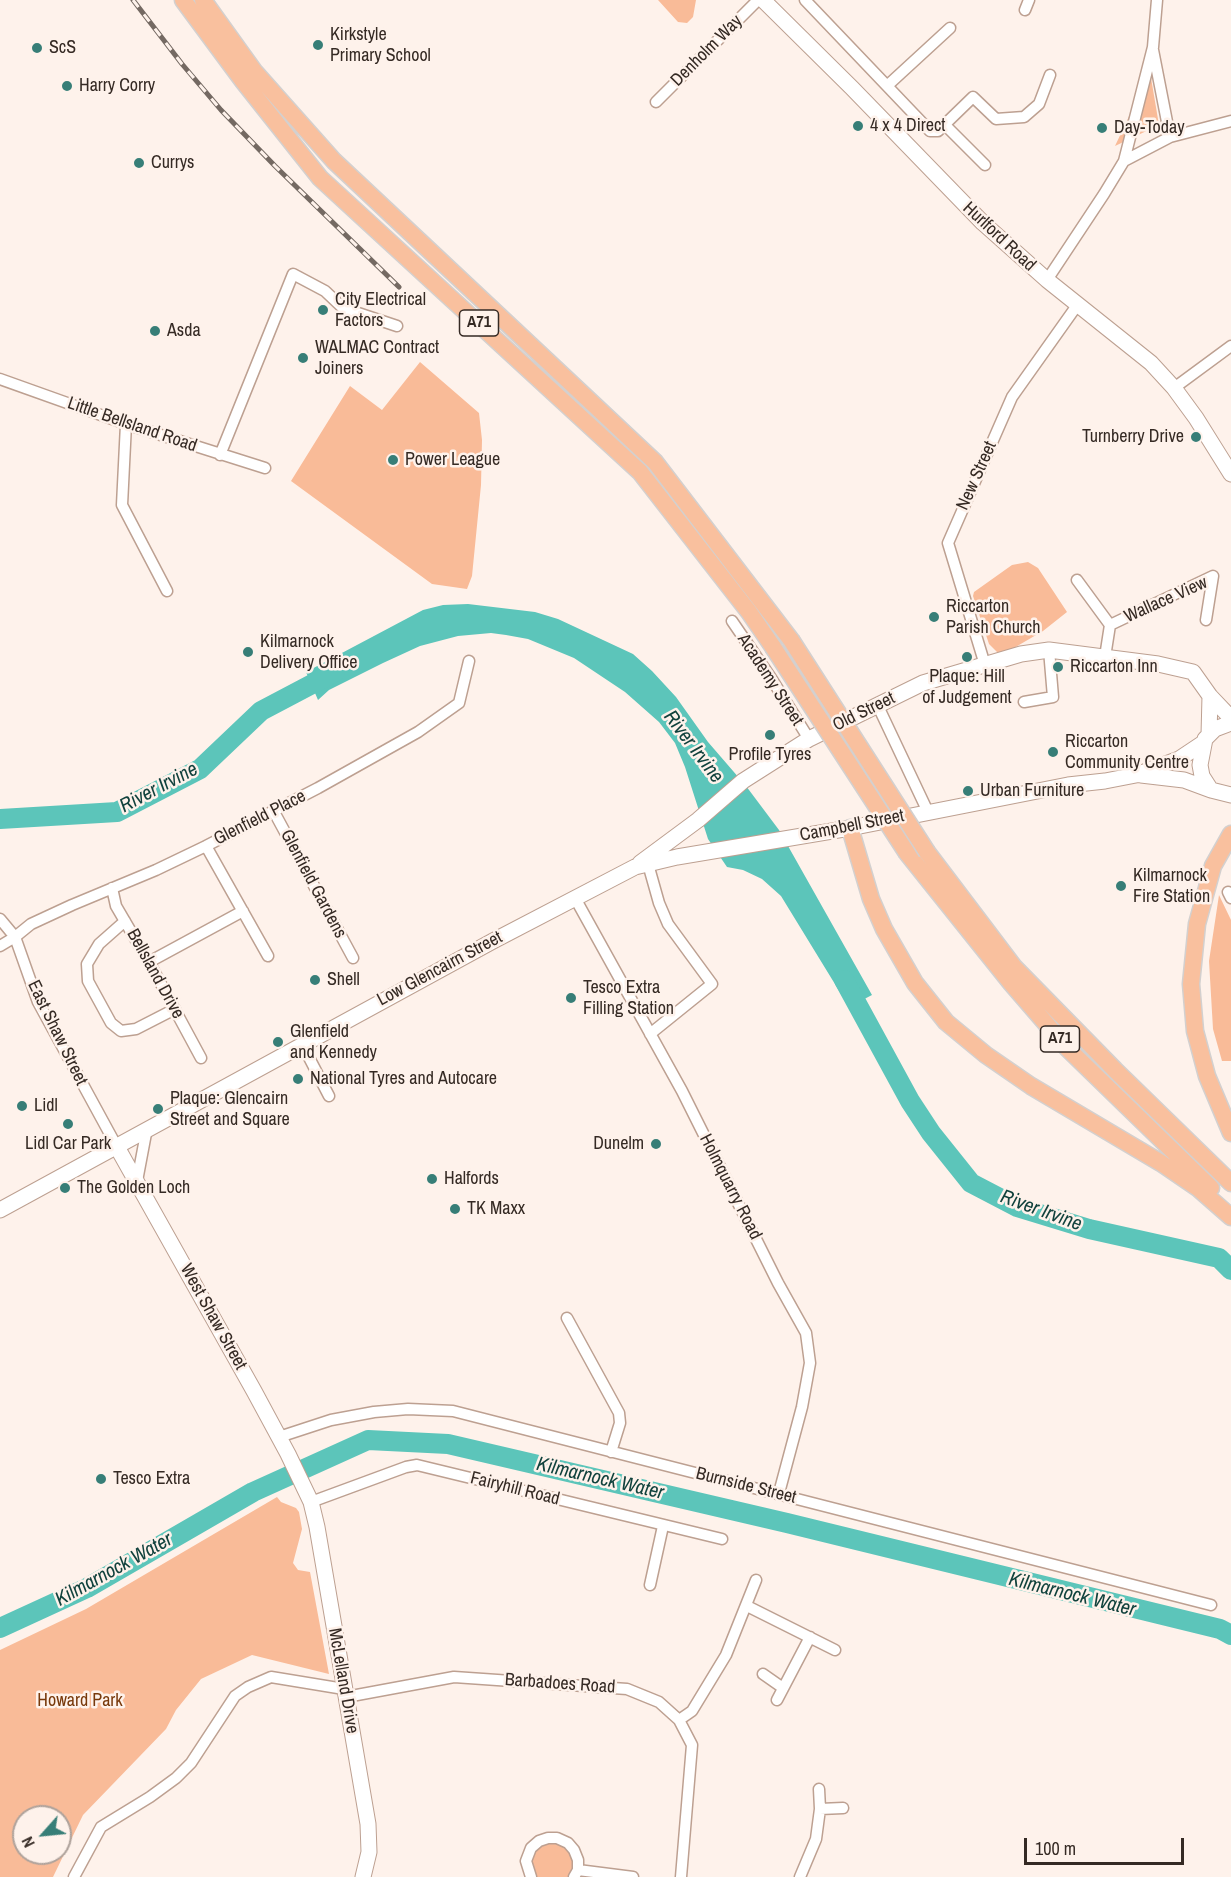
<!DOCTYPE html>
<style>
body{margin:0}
#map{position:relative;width:1231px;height:1877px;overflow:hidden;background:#fef2eb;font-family:"Archivo Narrow",sans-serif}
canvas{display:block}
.north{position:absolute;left:12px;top:1805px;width:60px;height:60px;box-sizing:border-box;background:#fef2eb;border:2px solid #aea29b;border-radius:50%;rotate:243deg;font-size:16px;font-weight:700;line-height:24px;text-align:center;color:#352a24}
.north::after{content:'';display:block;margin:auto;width:21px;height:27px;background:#377e77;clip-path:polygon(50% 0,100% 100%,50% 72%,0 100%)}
.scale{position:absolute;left:1024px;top:1838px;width:160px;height:27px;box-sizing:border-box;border:3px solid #352a24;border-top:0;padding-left:8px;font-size:18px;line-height:21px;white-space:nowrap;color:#352a24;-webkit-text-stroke:4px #fef2eb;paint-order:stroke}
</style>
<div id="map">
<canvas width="1231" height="1877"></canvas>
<div class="north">N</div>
<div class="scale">100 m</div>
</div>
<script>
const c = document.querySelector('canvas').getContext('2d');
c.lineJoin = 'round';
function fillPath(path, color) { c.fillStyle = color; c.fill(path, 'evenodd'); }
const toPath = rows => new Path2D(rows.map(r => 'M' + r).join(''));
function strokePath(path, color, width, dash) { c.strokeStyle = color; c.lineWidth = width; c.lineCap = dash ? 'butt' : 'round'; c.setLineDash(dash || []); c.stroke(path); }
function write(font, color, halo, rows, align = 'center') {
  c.font = font + ' "Archivo Narrow",sans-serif'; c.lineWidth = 5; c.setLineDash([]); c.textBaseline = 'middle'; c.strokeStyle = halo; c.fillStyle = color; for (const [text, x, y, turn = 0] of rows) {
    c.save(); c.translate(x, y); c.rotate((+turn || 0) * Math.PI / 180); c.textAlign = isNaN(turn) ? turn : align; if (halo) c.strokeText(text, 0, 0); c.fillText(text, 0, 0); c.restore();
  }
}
const green = toPath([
 [658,0,696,0,693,17,687,23,678,22],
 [1150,72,1159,125,1115,146],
 [420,362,479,413,482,440,481,485,472,576,467,589,432,584,291,481,350,386,382,410],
 [1028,562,1038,568,1067,612,1043,631,1007,652,997,652,989,644,973,596,974,592,1012,565],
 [1219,895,1231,920,1231,1061,1222,1061,1213,1029,1209,961],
 [277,1497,281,1502,296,1508,299,1512,302,1529,293,1563,298,1570,310,1572,329,1674,252,1655,201,1679,176,1710,166,1729,83,1815,53,1877,0,1877,0,1650,86,1609],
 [24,1817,60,1817,60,1853,24,1853],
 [549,1843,559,1844,566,1848,573,1860,573,1869,569,1877,535,1877,531,1862,533,1854,539,1846]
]);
const water = toPath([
 [468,604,535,612,558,619,633,654,652,671,676,697,708,742,746,786,779,830,872,995,849,1007,781,896,762,879,743,870,727,867,708,839,685,767,675,743,659,722,625,692,574,658,528,639,506,635,491,633,458,636,420,646,383,663,329,690,318,700,306,672,423,610,443,605]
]);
const river = toPath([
 [0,819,117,812,200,769,261,711,335,672],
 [844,980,910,1101,931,1133,971,1183,1017,1207,1089,1229,1219,1258,1231,1270],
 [0,1628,87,1588,253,1492,368,1440,448,1444,787,1523,1220,1629,1231,1635]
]);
const street = toPath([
 [805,0,930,131,938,131,973,97,996,119,1024,117,1039,104,1050,75],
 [1025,10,1029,0],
 [1153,50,1170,137],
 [888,85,950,28],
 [656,102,758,0],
 [945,125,985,165],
 [1124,161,1170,137,1231,121],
 [1047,280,1104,194,1124,161,1153,47,1157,0],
 [0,379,126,424,265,468],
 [1174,388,1231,346],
 [126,424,122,505,167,591],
 [220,455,293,274,325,291,343,308,397,326],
 [1077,580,1110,625],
 [732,621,771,678,809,739],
 [1105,657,1110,625,1213,576,1206,620],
 [985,665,948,543,1012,397,1078,304],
 [1024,702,1053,697,1049,650],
 [877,704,928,812],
 [273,810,353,958],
 [206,846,268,956],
 [648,864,659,903,668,924,712,984,650,1034],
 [112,888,116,906,154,971,201,1058],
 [1228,892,1231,898],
 [575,898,682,1091,778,1283,806,1333,810,1363,802,1407,779,1493],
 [0,919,15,937,38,1002,117,1147],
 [125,921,99,944,87,964,88,981,111,1023,121,1031,136,1029,175,1009],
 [0,946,15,937,31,924,72,905,156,870,206,846,318,788,418,732,459,703,469,661],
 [149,962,243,911],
 [302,1044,329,1096],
 [137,1181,147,1128],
 [567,1318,619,1413,620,1423,611,1452],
 [279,1437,331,1420,374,1412,408,1409,453,1411,1211,1605],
 [311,1502,406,1467,417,1465,722,1539],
 [650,1585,663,1526],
 [747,1606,835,1650],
 [763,1674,783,1688],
 [346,1697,454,1677,627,1689,659,1702,679,1720,692,1745,681,1877],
 [777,1700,810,1637],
 [679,1720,692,1711,726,1655,756,1580],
 [820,1809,843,1808],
 [578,1870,633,1877],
 [74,1877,101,1827,150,1797,176,1778,191,1763,235,1696,248,1687,271,1677,344,1689],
 [531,1877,526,1861,531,1848,539,1841,548,1838,557,1838,568,1843,574,1850,578,1860,578,1870,574,1877],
 [800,1877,816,1839,820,1809,819,1789]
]);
const secondary = toPath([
 [763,0,852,88,983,223,1047,280,1151,363,1174,388,1196,418,1231,474],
 [1231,723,1215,729,1205,739,1200,765,1202,776,1211,790,1231,795],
 [1209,735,1210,696],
 [1141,775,1184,780,1211,790],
 [640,863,698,820,743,781,809,739,923,683,1021,654,1049,650,1158,664,1193,672,1210,696,1231,718],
 [117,1147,254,1391,288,1454,311,1502,317,1527,368,1824,369,1852,363,1877],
 [0,1210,493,941,635,867,677,857,850,828,1068,785,1105,781,1136,775,1179,759,1203,743]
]);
const primary = toPath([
 [183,0,243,81,320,178,640,472,749,612,773,647],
 [203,0,254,71,334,161,655,462,791,640],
 [850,828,871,899,884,929,915,983,946,1022,986,1055,1031,1086,1161,1163,1199,1189,1231,1217],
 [1231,834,1213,866,1197,924,1191,984,1195,1031,1207,1076,1231,1133],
 [927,852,1014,967,1115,1070,1231,1183],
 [907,853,1011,983,1068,1049,1211,1188]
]);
const rail = toPath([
 [133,0,182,64,221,110,275,166,399,287]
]);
const primaryBridge = toPath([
 [791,640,927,852],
 [773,647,907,853]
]);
const markers = [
 [318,45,6,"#377e77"],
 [37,48,6,"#377e77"],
 [67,86,6,"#377e77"],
 [858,126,6,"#377e77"],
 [1102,128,6,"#377e77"],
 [139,163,6,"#377e77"],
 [323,310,6,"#377e77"],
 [155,331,6,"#377e77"],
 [303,358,6,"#377e77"],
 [1196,437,6,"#377e77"],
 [393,460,6,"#377e77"],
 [934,617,6,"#377e77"],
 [248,652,6,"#377e77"],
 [967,657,6,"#377e77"],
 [1058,667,6,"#377e77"],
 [770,735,6,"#377e77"],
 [1053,752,6,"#377e77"],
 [968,791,6,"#377e77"],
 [1121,886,6,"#377e77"],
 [315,980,6,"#377e77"],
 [571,998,6,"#377e77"],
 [278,1042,6,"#377e77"],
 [298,1079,6,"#377e77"],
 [22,1106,6,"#377e77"],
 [158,1109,6,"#377e77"],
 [68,1124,6,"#377e77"],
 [656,1144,6,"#377e77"],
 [432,1179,6,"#377e77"],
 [65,1188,6,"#377e77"],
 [455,1209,6,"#377e77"],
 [101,1479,6,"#377e77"]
];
const shields = [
 [479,323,39],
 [1060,1039,39]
];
const shieldNames = [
 ["A71",479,323],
 ["A71",1060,1039]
];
const poiNames = [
 ["Kirkstyle",330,35],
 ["Primary School",330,56],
 ["ScS",49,48],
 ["Harry Corry",79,86],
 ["4 x 4 Direct",870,126],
 ["Day-Today",1114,128],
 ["Currys",151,163],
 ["City Electrical",335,300],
 ["Factors",335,321],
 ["Asda",167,331],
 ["WALMAC Contract",315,348],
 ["Joiners",315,369],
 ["Turnberry Drive",1184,437,"right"],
 ["Power League",405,460],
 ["Riccarton",946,607],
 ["Parish Church",946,628],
 ["Kilmarnock",260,642],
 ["Delivery Office",260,663],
 ["Riccarton Inn",1070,667],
 ["Plaque: Hill",967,677,"center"],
 ["of Judgement",967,698,"center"],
 ["Riccarton",1065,742],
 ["Community Centre",1065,763],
 ["Profile Tyres",770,755,"center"],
 ["Urban Furniture",980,791],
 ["Kilmarnock",1133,876],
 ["Fire Station",1133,897],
 ["Shell",327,980],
 ["Tesco Extra",583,988],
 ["Filling Station",583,1009],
 ["Glenfield",290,1032],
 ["and Kennedy",290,1053],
 ["National Tyres and Autocare",310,1079],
 ["Plaque: Glencairn",170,1099],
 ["Street and Square",170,1120],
 ["Lidl",34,1106],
 ["Lidl Car Park",68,1144,"center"],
 ["Dunelm",644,1144,"right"],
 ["Halfords",444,1179],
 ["The Golden Loch",77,1188],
 ["TK Maxx",467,1209],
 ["Tesco Extra",113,1479]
];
const streetNames = [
 ["Denholm Way",707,51,-45],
 ["Hurlford Road",999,237,43],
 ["Little Bellsland Road",132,425,19],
 ["New Street",977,476,-66],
 ["Wallace View",1166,600,-24],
 ["Academy Street",770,680,57],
 ["Old Street",864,712,-26],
 ["Glenfield Place",260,818,-27],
 ["Campbell Street",852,826,-11],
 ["Glenfield Gardens",313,884,62],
 ["Low Glencairn Street",440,969,-28],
 ["Bellsland Drive",155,974,61],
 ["East Shaw Street",57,1033,64],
 ["Holmquarry Road",730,1187,63],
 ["West Shaw Street",213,1317,61],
 ["Burnside Street",746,1486,14],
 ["Fairyhill Road",515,1489,14],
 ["McLelland Drive",343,1681,80],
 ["Barbadoes Road",560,1684,4]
];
const parkNames = [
 ["Howard Park",80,1701]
];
const waterNames = [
 ["River Irvine",693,747,53],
 ["River Irvine",159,788,-28],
 ["River Irvine",1041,1211,20],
 ["Kilmarnock Water",600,1479,13],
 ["Kilmarnock Water",114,1570,-29],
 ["Kilmarnock Water",1072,1595,14]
];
fillPath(green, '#f9bb98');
fillPath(water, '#5cc5ba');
strokePath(river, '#5cc5ba', 20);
strokePath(street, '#bda091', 13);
strokePath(secondary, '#bda091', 17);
strokePath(primary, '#d3d0cf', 19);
strokePath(street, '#fff', 10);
strokePath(secondary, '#fff', 15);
strokePath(primary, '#f9c09e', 16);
strokePath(rail, '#746962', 5);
strokePath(rail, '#fef2eb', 3, [9]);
strokePath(primaryBridge, '#d3d0cf', 19, []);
strokePath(primaryBridge, '#f9c09e', 16);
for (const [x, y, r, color] of markers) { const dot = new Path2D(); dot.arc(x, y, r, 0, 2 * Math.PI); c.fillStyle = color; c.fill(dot); strokePath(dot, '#fef2eb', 2); }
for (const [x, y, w] of shields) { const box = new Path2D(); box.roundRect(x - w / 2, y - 13, w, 26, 4.5); c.fillStyle = '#fef2eb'; c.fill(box); strokePath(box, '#352a24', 1.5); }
write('bold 16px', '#352a24', null, shieldNames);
write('18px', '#352a24', '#fef2eb', poiNames, 'left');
write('18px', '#352a24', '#fef2eb', streetNames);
write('18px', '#78390b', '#fef2eb', parkNames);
write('italic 20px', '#11423d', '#fef2eb', waterNames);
</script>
